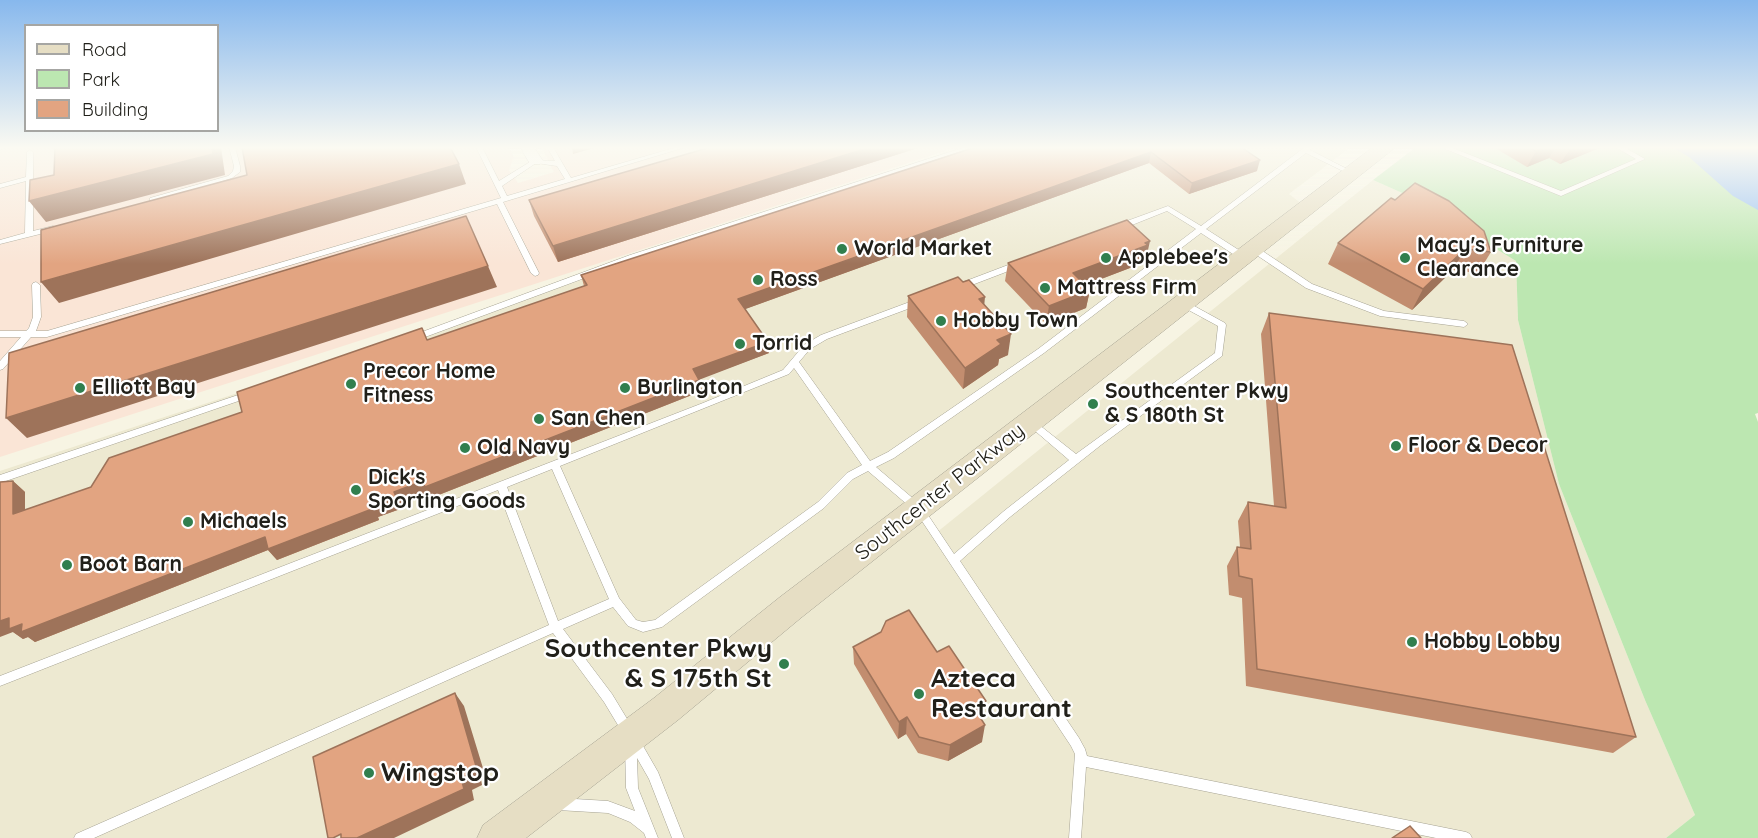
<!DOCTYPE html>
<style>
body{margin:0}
#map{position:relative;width:1758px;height:838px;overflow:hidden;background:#f7f4e3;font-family:Quicksand,sans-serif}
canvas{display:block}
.legend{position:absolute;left:24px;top:24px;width:195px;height:108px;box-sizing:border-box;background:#fff;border:2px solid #a6a6a3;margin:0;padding:8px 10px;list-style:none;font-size:18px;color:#21201a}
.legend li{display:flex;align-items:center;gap:12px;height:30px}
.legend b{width:30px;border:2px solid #a6a6a3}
</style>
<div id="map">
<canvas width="1758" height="838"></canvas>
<ul class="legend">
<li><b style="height:8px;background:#e6dec4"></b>Road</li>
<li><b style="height:16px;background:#bce7b1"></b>Park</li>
<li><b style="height:16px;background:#e2a481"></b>Building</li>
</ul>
</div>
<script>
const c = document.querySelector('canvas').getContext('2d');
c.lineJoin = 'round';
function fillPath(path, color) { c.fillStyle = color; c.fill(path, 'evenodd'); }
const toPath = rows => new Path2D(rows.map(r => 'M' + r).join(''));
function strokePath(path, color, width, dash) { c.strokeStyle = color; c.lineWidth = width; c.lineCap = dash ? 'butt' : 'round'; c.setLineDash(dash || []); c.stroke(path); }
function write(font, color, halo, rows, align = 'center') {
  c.font = font + ' Quicksand,sans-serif'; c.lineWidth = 4.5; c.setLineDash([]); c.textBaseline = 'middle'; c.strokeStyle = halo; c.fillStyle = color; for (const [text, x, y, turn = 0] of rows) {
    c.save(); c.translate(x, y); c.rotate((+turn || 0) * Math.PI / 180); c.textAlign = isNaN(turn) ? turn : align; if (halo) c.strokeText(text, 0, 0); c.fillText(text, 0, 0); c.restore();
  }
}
const built = toPath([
 [987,147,1351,147,1289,194,1306,207,920,509,936,533,1373,180,1409,196,1516,261,1518,320,1559,484,1645,700,1695,815,1666,838,0,838,0,471]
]);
const industrial = toPath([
 [0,147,508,147,514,157,509,170,518,183,554,172,541,147,958,147,0,457]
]);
const green = toPath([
 [1416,147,1758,147,1758,413,1755,414,1758,422,1758,838,1666,838,1695,815,1645,700,1559,484,1518,320,1516,261,1409,196,1373,180]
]);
const water = toPath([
 [1672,147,1758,147,1758,210,1733,196,1689,157]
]);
const lane = toPath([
 [0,147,7,147,0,150,0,147],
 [229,147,235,147,240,166,240,172,232,178,156,202,150,202,150,198,228,176,233,171,234,166,229,147],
 [476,147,482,147,499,181,533,160,555,161,547,147,553,147,571,178,677,147,686,147,503,202,539,273,538,275,535,276,531,273,497,204,47,337,31,337,3,369,0,370,0,361,21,337,0,337,0,331,26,331,29,328,33,317,32,285,33,283,36,282,40,285,41,317,36,331,47,331,501,198,476,147],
 [536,163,557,166,565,179,507,196,502,186,536,163],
 [965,147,974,147,636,259,417,340,414,341,410,338,411,336,630,255,965,147],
 [1305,147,1312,147,1310,150,1355,173,1353,174,1349,174,1306,153,1206,229,1245,254,1246,256,1245,258,1239,258,1201,233,1044,353,894,458,876,467,922,506,954,554,1004,511,1069,460,1027,424,1025,422,1027,420,1033,420,1076,454,1215,353,1218,326,1181,306,1180,304,1181,302,1187,302,1225,323,1226,325,1222,356,1101,445,1010,517,960,561,1079,738,1085,749,1087,756,1466,832,1470,834,1472,838,1436,838,1086,767,1081,838,1069,838,1075,754,1071,746,916,512,868,471,853,479,824,508,662,627,643,632,628,626,613,607,563,629,612,694,635,732,658,772,684,838,672,838,649,779,637,758,638,788,658,838,646,838,644,833,630,822,608,813,558,810,554,808,552,804,554,800,558,798,608,801,635,811,626,788,625,744,627,740,604,702,553,633,94,838,74,838,76,834,549,625,498,490,0,686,0,676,703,403,783,370,804,345,821,335,915,300,921,300,922,302,921,304,827,339,810,349,799,362,870,461,888,452,1038,349,1196,229,1167,211,1122,229,1116,229,1116,225,1168,206,1201,226,1305,147],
 [794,368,862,465,847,473,818,502,655,620,643,622,636,620,619,598,560,466,789,374,794,368],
 [552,469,609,599,558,621,507,487,552,469],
 [1442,147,1450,147,1561,191,1636,159,1617,148,1616,147,1624,147,1645,159,1561,196,1443,148,1442,147],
 [30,150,33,152,33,231,53,226,57,228,56,230,0,244,0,240,25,233,26,181,0,188,0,184,26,177,27,152,30,150],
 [1249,246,1255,246,1312,284,1384,311,1464,321,1468,324,1464,327,1380,316,1306,288,1249,250,1249,246],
 [1016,262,1020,265,1019,267,964,288,958,288,957,286,958,284,1016,262],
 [250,391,254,394,253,396,0,483,0,475,250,391]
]);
const street = toPath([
 [520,147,534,147,543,161,540,164,530,164,520,147]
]);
const secondary = toPath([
 [1373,147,1396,147,802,617,678,720,526,838,477,838,483,825,654,698,780,597,1373,147]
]);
const wall = toPath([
 [711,147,921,147,558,262,534,216,529,200],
 [976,147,1241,147,1257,171,1189,194,1149,163,745,309,768,342,769,353,699,379,702,391,431,498,428,493,401,503,403,508,378,517,379,520,277,560,268,550,35,642,28,637,23,639,13,632,13,481,25,492,25,510,91,487,242,412,428,340,584,286,581,275],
 [1496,147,1602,147,1560,164,1549,158,1527,167,1495,148],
 [1391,198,1491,252,1478,273,1453,270,1412,310,1328,264,1338,243],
 [1144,259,1143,263,1085,285,1090,290,1086,308,1046,324,1005,281,1008,263,1146,259],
 [908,296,984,305,1008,355,999,359,998,365,963,389,907,317],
 [1269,313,1636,737,1613,753,1246,686,1242,598,1229,595,1227,566,1237,547,1240,547,1238,521,1248,502,1274,506,1261,334],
 [853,647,937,652,986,701,983,718,981,719,982,742,948,761,918,753,906,734,898,739,854,664]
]);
const shadedWall = toPath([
 [212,147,221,147,225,175,46,222,29,201],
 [572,147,598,147,573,154],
 [871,147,921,147,558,262,553,246],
 [1548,147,1556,147,1549,158,1527,167,1536,151],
 [1574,147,1602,147,1560,164,1570,149],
 [1151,152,1149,163,740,311,738,299],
 [1260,160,1257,171,1189,194,1192,183],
 [459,164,466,184,59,303,41,282],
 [1150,241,1146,259,1144,259,1143,263,1070,291,1073,273],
 [1465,249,1453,270,1412,310,1423,289],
 [488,266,497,287,27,438,6,418],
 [1090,290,1086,308,1046,324,1049,306],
 [985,297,983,318,979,299],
 [1011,334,1008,355,999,359,998,365,963,389,965,368,997,340],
 [768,342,769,353,696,381,693,369],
 [699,380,702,391,431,498,428,493,401,503,403,508,378,517,379,520,277,560,268,550,35,642,28,637,23,639,13,632,0,637,0,621,265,537,394,492],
 [13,481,25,492,25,525,13,514],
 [455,693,464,706,486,778,481,780,482,785,472,790,474,800,394,838,357,838,461,778],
 [986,701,983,718,971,725,974,708],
 [907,717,906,734,898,739,899,722],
 [985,725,982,742,948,761,950,745]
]);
const building = toPath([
 [55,147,212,147,213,154,29,201,30,180,54,175,55,147],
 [242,147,450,147,459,164,41,282,41,230,247,175,242,147],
 [711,147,871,147,553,246,529,200,711,147],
 [976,147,1241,147,1260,160,1192,183,1151,152,738,299,768,342,693,369,699,380,425,487,423,481,394,492,396,497,371,506,372,509,268,549,265,537,21,632,22,624,9,629,9,618,0,621,0,482,13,481,13,514,91,487,109,458,242,412,237,392,422,328,427,340,587,285,581,275,976,147],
 [1528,147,1548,147,1536,151,1528,147],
 [1415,183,1449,201,1484,231,1491,252,1465,249,1423,289,1338,243,1391,198,1395,200,1415,183],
 [466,216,488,266,6,418,9,353,466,216],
 [1127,220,1150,241,1145,243,1148,245,1073,273,1090,290,1049,306,1008,263,1127,220],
 [958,277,963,282,969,280,985,297,979,299,1011,334,997,340,1001,344,965,368,908,296,958,277],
 [1269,313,1512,345,1636,737,1257,669,1252,579,1239,576,1237,547,1251,549,1248,502,1286,508,1269,313],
 [909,610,937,652,949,646,986,701,974,708,985,725,950,745,919,737,907,717,899,722,853,647,881,632,886,621,909,610],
 [455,693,476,766,471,768,472,773,461,778,464,789,357,838,341,838,341,834,333,838,328,838,313,757,455,693],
 [1410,826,1421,838,1392,838,1410,826]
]);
const markers = [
 [842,249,6,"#317f4e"],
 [1106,258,6,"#317f4e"],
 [1405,258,6,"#317f4e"],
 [758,280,6,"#317f4e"],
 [1045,288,6,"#317f4e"],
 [941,321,6,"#317f4e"],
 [740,344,6,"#317f4e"],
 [351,384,6,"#317f4e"],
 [80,388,6,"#317f4e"],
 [625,388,6,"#317f4e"],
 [1093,404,6,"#317f4e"],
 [539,419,6,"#317f4e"],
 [1396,446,6,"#317f4e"],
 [465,448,6,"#317f4e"],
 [356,490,6,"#317f4e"],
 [188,522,6,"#317f4e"],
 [67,565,6,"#317f4e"],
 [1412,642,6,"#317f4e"],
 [784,664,6,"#317f4e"],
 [919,694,6,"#317f4e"],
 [369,773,6,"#317f4e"]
];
const poiNames = [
 ["Macy's Furniture",1417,246],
 ["Clearance",1417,270],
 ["World Market",854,249],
 ["Applebee's",1118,258],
 ["Ross",770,280],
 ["Mattress Firm",1057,288],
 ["Hobby Town",953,321],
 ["Torrid",752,344],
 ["Precor Home",363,372],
 ["Fitness",363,396],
 ["Elliott Bay",92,388],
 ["Burlington",637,388],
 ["Southcenter Pkwy",1105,392],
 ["& S 180th St",1105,416],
 ["San Chen",551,419],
 ["Floor & Decor",1408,446],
 ["Old Navy",477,448],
 ["Dick's",368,478],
 ["Sporting Goods",368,502],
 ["Michaels",200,522],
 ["Boot Barn",79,565],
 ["Hobby Lobby",1424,642]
];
const streetNames = [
 ["Southcenter Parkway",940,492,-38]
];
const nearPoinames = [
 ["Southcenter Pkwy",772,649,"right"],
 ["& S 175th St",772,679,"right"],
 ["Azteca",931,679],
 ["Restaurant",931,709],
 ["Wingstop",381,773]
];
fillPath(built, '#ede9d1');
fillPath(industrial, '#fae5d6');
fillPath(green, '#bce7b1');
fillPath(water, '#95bff4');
strokePath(lane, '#a6a393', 1);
strokePath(street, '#a6a393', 1);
strokePath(secondary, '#a6a393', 1);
fillPath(lane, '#fff');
fillPath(street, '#fff');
fillPath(secondary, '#e6dec4');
fillPath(wall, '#c28d6f');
fillPath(shadedWall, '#9e735a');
fillPath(building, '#e2a481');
strokePath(building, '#9e735a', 1.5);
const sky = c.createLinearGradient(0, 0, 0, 264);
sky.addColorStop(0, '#87b8ed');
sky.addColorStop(0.56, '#fbfaf2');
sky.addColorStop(1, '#fbfaf200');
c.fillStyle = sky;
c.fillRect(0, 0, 1758, 264);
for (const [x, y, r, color] of markers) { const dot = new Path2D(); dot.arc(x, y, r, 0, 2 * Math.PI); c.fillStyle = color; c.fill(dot); strokePath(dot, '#fff', 2); }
write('bold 21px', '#21201a', '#fff', poiNames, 'left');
write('21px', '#21201a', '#fff', streetNames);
write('bold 26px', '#21201a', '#fff', nearPoinames, 'left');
</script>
